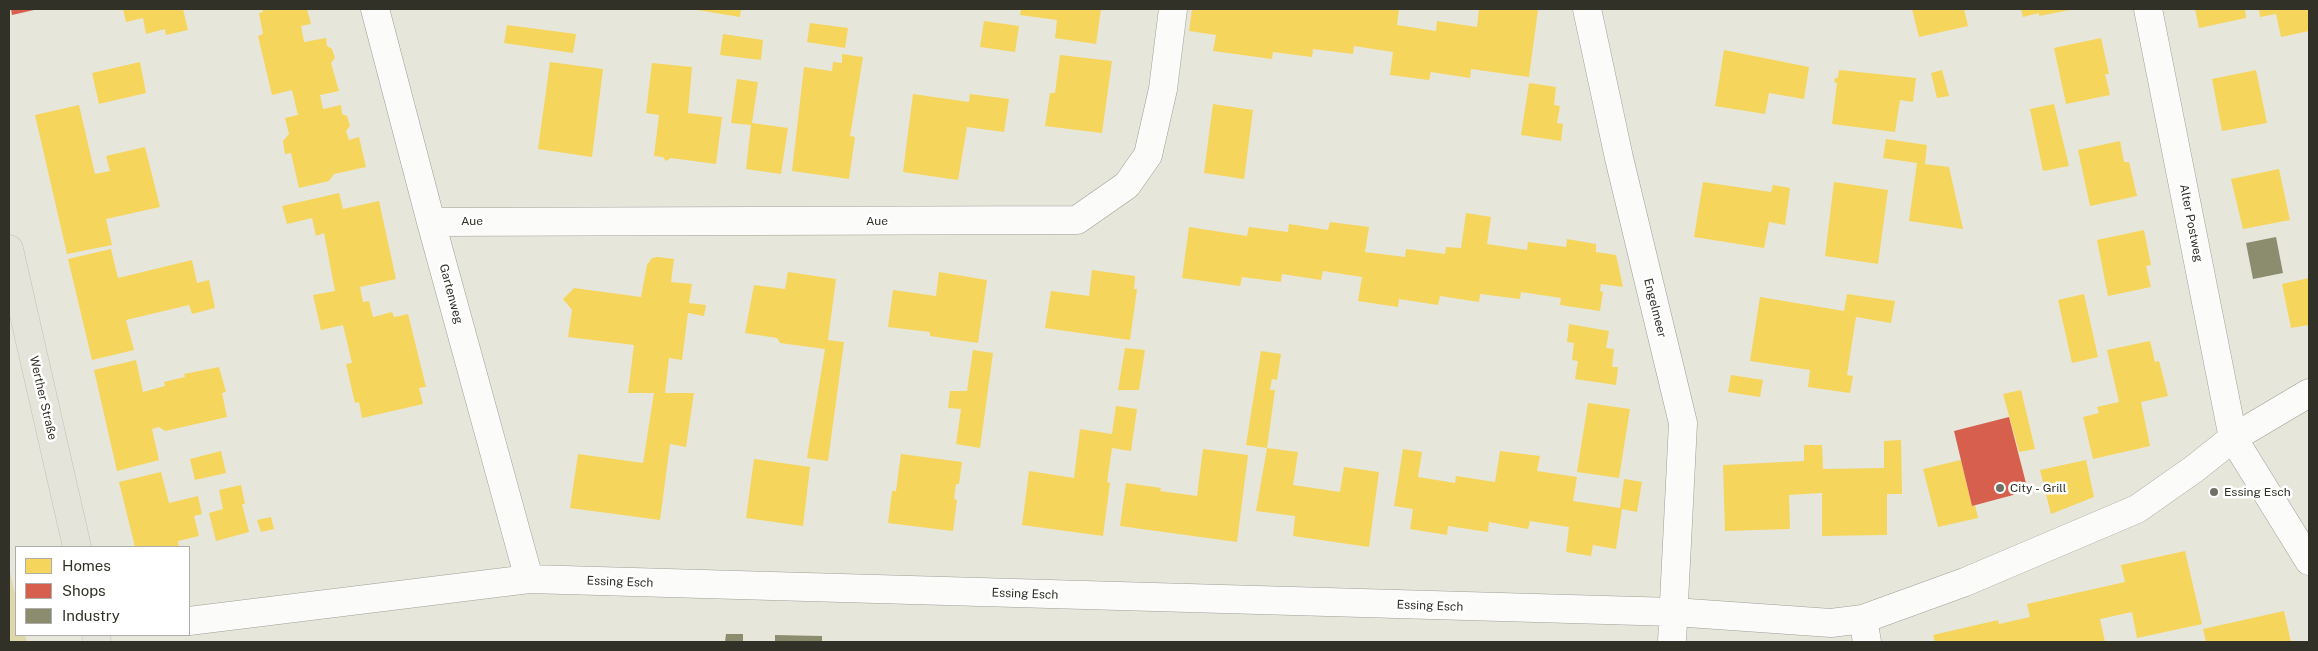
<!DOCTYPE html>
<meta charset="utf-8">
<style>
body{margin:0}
#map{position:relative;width:2318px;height:651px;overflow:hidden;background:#e7e6db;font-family:"Public Sans",sans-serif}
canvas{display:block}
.frame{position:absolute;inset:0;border:10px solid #323128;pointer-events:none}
.legend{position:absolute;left:15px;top:546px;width:175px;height:90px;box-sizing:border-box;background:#fff;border:1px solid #adada9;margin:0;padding:6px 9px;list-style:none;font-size:15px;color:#323128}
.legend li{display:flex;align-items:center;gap:10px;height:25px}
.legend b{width:25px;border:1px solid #adada9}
</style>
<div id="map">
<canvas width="2318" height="651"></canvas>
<div class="frame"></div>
<ul class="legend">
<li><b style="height:14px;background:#f6d55c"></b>Homes</li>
<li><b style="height:14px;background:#d6604d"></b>Shops</li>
<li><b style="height:14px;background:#8c8c6e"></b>Industry</li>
</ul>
</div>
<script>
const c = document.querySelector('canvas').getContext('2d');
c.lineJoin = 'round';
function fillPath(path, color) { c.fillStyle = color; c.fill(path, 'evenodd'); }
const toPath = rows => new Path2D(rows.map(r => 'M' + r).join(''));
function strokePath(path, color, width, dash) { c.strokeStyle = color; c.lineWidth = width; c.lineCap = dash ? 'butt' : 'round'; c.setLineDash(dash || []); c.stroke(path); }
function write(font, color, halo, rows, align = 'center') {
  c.font = font + ' "Public Sans",sans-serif'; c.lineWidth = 5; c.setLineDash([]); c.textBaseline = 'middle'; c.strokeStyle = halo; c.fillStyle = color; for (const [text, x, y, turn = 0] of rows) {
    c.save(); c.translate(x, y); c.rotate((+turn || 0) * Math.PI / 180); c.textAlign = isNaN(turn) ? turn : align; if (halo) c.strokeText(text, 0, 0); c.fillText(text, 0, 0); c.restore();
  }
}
const green = toPath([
 [10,572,16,599,16,635,25,635,27,642,9,642]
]);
const homes = toPath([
 [123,9,183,9,188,30,166,35,165,29,146,34,143,18,126,22],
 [262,9,307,9,311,24,301,26,304,42,326,38,327,46,332,49,335,58,331,63,339,91,320,95,323,109,341,105,342,114,347,116,350,126,346,131,349,140,359,137,366,167,334,174,329,181,299,188,291,153,285,154,283,141,289,134,285,118,298,115,292,90,272,95,258,36,263,34,259,13,263,12],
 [691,9,741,9,740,17],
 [1021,9,1101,9,1096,44,1055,38,1057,20,1020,15],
 [1192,9,1399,9,1397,25,1436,31,1437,21,1477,27,1479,9,1538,10,1529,77,1471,69,1470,78,1431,72,1429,80,1390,75,1393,52,1354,46,1353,54,1313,49,1312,57,1273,52,1272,59,1213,51,1216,35,1189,31],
 [1912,9,1964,9,1968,26,1919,37],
 [2021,9,2070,9,2070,10,2039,16,2039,13,2023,17],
 [2195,9,2245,9,2246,18,2199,28],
 [2259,9,2309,9,2309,31,2281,37,2276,14,2260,17],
 [984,21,1019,26,1015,52,980,47],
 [810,23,848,28,845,48,807,42],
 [507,25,576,34,573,53,504,43],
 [723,34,763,40,761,60,720,55],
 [2101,38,2109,74,2105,74,2110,95,2066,104,2054,48],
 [1724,50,1809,67,1804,99,1769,93,1765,114,1715,106],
 [842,54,863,57,850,136,855,137,849,179,792,171,804,67,832,71,833,62,842,63],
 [1060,55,1112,61,1102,133,1045,126,1050,93,1055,93],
 [140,62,146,93,99,104,92,73],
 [550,62,603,69,592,157,538,149],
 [652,63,692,67,688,113,722,117,716,164,671,158,666,161,663,157,654,156,659,115,646,113],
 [1839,70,1916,78,1913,102,1900,100,1895,132,1832,124,1837,83,1834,82,1835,78,1838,78],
 [1942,70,1949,96,1937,98,1931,73],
 [2256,70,2267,123,2222,131,2212,79],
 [737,79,758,82,752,123,788,128,781,174,746,169,751,125,731,123],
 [1529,83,1556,87,1554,105,1560,106,1557,123,1563,124,1561,141,1521,135],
 [913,94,969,102,970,94,1009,99,1004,132,967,127,958,180,903,172],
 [1213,104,1253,110,1244,179,1204,173],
 [2054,104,2069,166,2043,171,2030,109],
 [79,105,95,174,110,171,106,156,145,147,160,207,106,219,112,245,67,254,35,115],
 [1886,139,1927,145,1925,164,1949,167,1963,229,1909,221,1917,163,1883,158],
 [2120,141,2124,162,2129,162,2137,196,2090,206,2078,150],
 [2279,169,2290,220,2243,229,2231,179],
 [1703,182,1771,192,1773,185,1790,188,1785,225,1769,222,1764,248,1694,237],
 [1834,182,1888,190,1878,264,1825,256],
 [339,193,343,209,379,201,396,279,360,287,363,302,369,301,373,317,392,312,394,317,408,314,426,387,419,388,423,404,362,418,359,402,355,403,346,364,352,363,343,325,321,330,313,295,335,291,324,233,316,236,312,218,287,224,282,206],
 [1466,213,1491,217,1487,244,1527,250,1528,242,1566,247,1567,239,1596,244,1596,252,1616,255,1623,287,1601,284,1600,291,1603,292,1600,311,1560,305,1561,298,1521,292,1520,299,1480,294,1479,302,1440,296,1438,305,1399,299,1398,307,1358,301,1362,277,1323,271,1321,280,1282,274,1281,282,1242,277,1240,286,1182,278,1189,227,1247,236,1249,227,1288,232,1289,224,1328,230,1330,222,1369,227,1365,252,1405,257,1406,249,1445,254,1446,247,1461,248],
 [2144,230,2151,265,2146,266,2151,287,2108,296,2097,240],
 [111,249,118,278,192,260,197,283,209,280,215,308,192,314,189,305,126,320,134,350,92,360,68,259],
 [657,257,674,259,671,282,692,284,689,303,706,305,704,316,688,313,682,360,669,358,665,393,694,393,686,447,670,444,660,520,570,508,578,454,643,463,654,393,628,393,634,345,568,337,572,310,563,299,574,288,641,297,647,265,652,258],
 [1092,270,1135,276,1134,289,1137,289,1130,340,1045,328,1051,291,1089,296],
 [788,272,836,279,828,340,844,342,828,461,807,458,825,349,780,343,777,338,745,333,754,285,785,289],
 [939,272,987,280,978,343,930,336,930,332,888,327,893,290,936,296],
 [2309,278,2309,325,2291,328,2282,284],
 [1847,294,1895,301,1891,323,1856,317,1847,375,1853,376,1850,393,1808,387,1810,370,1750,361,1760,297,1844,311],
 [2084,294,2098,357,2072,363,2058,300],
 [1569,324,1609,331,1606,348,1614,349,1612,367,1618,367,1616,385,1575,379,1578,361,1572,360,1574,343,1567,342],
 [2150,341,2155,362,2159,361,2168,396,2141,402,2150,446,2093,459,2083,417,2099,413,2097,407,2119,402,2107,350],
 [1125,348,1145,350,1139,390,1118,390],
 [973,350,993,353,980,448,956,444,961,409,948,408,950,391,967,391],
 [1261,351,1281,354,1277,380,1272,379,1270,390,1275,390,1267,448,1298,452,1293,485,1340,492,1344,467,1379,472,1369,547,1293,536,1295,516,1256,511,1267,448,1246,445],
 [136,360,143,392,165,386,164,382,185,377,184,374,219,367,226,392,222,393,227,417,165,431,159,427,152,429,159,460,117,471,94,370],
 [1731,375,1763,380,1760,397,1728,392],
 [2021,390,2035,449,2019,452,2003,394],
 [1588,403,1630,409,1619,478,1577,472],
 [1116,406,1137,409,1131,451,1112,448,1107,482,1110,483,1103,536,1022,525,1029,471,1074,478,1080,429,1112,434],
 [1901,440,1902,494,1887,494,1887,535,1822,536,1822,493,1789,495,1790,529,1725,531,1723,465,1804,461,1804,445,1822,445,1823,469,1884,468,1884,441],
 [1203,449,1248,455,1237,542,1120,526,1126,483,1161,488,1160,491,1197,496],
 [1403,449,1422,452,1418,477,1455,483,1456,476,1495,482,1500,451,1540,456,1537,471,1577,477,1573,501,1620,508,1624,479,1642,482,1637,512,1622,509,1616,549,1593,545,1591,556,1566,552,1569,527,1530,521,1528,529,1489,522,1488,532,1448,526,1447,535,1410,529,1413,509,1394,506],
 [221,451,226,473,195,480,190,459],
 [901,454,962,462,959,484,956,484,954,499,957,500,953,531,888,523,892,491,896,491],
 [754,459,810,467,803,526,746,518],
 [1961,460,1972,506,1975,505,1978,518,1938,527,1923,469],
 [2086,460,2094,497,2051,514,2040,470],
 [161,472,169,503,198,496,202,514,194,516,199,536,178,541,179,547,135,547,119,482],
 [241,485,245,504,242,504,249,532,216,541,209,513,223,509,219,490],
 [271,517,274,529,261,532,257,520],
 [2185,551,2202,624,2137,638,2132,612,2100,619,2105,642,1935,642,1933,635,1998,620,1999,624,2030,617,2027,604,2125,582,2121,565],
 [2284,611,2291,642,2206,642,2203,629]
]);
const shops = toPath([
 [11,9,34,9,34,10,12,15],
 [2009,417,2028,491,1972,506,1954,431]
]);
const industry = toPath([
 [2276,237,2283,273,2253,279,2246,243],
 [726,634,743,634,743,642,725,642],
 [775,635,822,636,822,642,775,642]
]);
const minor = toPath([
 [375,9,431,222,529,579],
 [1587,9,1619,158,1683,423,1672,642],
 [2148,9,2233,438,2309,561],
 [431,222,1077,220,1127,185,1148,155,1163,89,1173,9],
 [1863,619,1867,642],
 [189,621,529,579,1674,612,1831,623,1863,619,1965,582,2137,509,2194,469,2233,438,2309,393]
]);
const major = toPath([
 [9,249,77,547],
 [96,635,97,642]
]);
const markers = [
 [2000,488,5,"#717067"],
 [2214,492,5,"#717067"]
];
const streetNames = [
 ["Aue",472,221],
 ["Aue",877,221],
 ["Alter Postweg",2191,223,79],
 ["Gartenweg",451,294,75],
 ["Engelmeer",1655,308,76],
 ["Werther Straße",43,398,77],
 ["Essing Esch",620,582,2],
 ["Essing Esch",1025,594,2],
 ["Essing Esch",1430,606,2]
];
const poiNames = [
 ["City - Grill",2010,488],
 ["Essing Esch",2224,492]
];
fillPath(green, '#ded8aa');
fillPath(homes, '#f6d55c');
fillPath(shops, '#d6604d');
fillPath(industry, '#8c8c6e');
strokePath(minor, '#a09e96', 29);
strokePath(major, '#c2c1bb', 29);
strokePath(minor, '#fbfbfa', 28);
strokePath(major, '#e5e4db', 28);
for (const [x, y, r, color] of markers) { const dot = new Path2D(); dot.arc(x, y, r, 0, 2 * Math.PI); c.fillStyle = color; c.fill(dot); strokePath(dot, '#fff', 2); }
write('12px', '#323128', '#fff', streetNames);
write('12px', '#323128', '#fff', poiNames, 'left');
</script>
